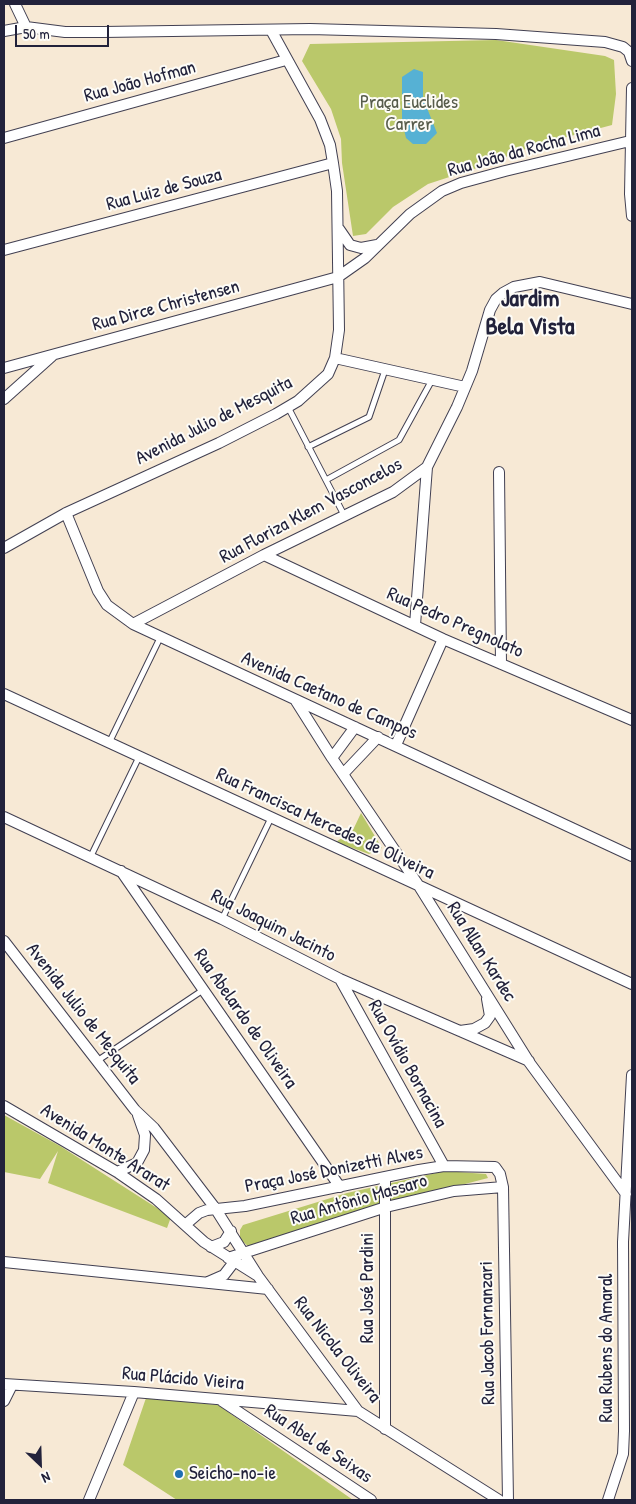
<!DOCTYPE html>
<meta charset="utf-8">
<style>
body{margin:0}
#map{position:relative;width:636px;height:1504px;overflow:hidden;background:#f7e9d5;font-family:"Patrick Hand",sans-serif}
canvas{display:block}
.frame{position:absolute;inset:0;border:5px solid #22223b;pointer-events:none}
.north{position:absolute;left:15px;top:1439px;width:50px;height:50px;-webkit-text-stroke:4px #fdfcf7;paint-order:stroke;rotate:156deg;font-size:14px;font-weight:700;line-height:20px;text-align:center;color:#22223b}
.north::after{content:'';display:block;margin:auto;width:18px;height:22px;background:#22223b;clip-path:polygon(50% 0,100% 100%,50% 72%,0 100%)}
.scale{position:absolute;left:15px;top:25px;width:94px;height:22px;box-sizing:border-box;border:2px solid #22223b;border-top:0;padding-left:6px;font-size:15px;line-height:18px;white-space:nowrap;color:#22223b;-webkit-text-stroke:4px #fdfcf7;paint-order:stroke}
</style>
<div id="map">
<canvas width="636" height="1504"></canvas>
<div class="frame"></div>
<div class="north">N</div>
<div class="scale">50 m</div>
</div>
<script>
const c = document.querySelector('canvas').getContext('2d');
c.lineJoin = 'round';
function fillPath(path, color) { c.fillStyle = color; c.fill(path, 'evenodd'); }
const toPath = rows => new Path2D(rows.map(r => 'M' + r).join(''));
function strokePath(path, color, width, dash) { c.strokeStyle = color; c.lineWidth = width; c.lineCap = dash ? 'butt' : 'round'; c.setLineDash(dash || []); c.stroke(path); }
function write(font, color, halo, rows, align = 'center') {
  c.font = font + ' "Patrick Hand",sans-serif'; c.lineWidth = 4; c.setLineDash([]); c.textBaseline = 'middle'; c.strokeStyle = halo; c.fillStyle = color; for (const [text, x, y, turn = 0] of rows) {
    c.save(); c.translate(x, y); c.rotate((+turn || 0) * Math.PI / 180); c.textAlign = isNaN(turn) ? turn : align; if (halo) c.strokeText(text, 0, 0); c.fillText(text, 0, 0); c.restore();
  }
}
const green = toPath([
 [496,40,605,56,614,60,616,94,612,125,533,146,483,166,428,184,393,207,366,234,353,236,342,163,341,139,331,109,302,61,310,44],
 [361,813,382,848,369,854,336,842,353,830],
 [4,1115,60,1146,171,1217,167,1228,48,1183,58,1151,40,1179,4,1172],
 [445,1171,486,1174,488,1178,392,1203,250,1248,240,1239,240,1230,243,1225,347,1193],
 [146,1398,218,1405,353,1500,177,1500,123,1465]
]);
const water = toPath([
 [414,69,423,72,423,98,437,133,426,144,413,144,406,138,402,121,402,77]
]);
const service = toPath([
 [288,407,344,515],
 [308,447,369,417,385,370],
 [326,480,399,440,432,380],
 [109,743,160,638],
 [90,858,139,757],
 [222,919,271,818],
 [97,1061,203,990]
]);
const minor = toPath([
 [15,4,26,27],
 [4,31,26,27,65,32,103,32,310,29,496,34,605,42,623,47,629,52,632,61],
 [632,88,630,194,632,216],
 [4,138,286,60],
 [339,229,350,245,361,248,377,245],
 [4,250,333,163],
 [335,358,465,387],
 [4,368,338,277,365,258,410,214,442,191,461,183,505,171,630,141],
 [4,399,52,356],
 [499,472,501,664],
 [66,513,98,591,107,605,133,624,632,856],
 [4,548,66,513,219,443,276,414,298,401,328,374,335,358,339,330,337,191,333,163,330,145,320,119,271,30],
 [264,555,443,639,632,720],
 [133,624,264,555,393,492,427,467,457,407,472,371,490,310,496,299,503,293,514,287,540,282,632,304],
 [415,625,427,467],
 [4,694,632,984],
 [296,701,332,758,419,886,529,1062,626,1194],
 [396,745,443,639],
 [332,758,355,727],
 [343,774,378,737],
 [4,817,222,919,340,979,529,1061],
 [121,871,340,1187],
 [4,941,135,1110,154,1128,215,1208,258,1276,358,1411,499,1500],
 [340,979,444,1166],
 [460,1031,474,1029,485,1023,490,1016,487,999],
 [4,1106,117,1172,156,1199,204,1242,258,1276],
 [117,1172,137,1163,144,1150,145,1135,138,1115],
 [385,1178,385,1429],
 [185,1225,199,1213,207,1210,245,1206,419,1170,444,1166,495,1167,500,1174,503,1187,508,1500],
 [211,1247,224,1242,231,1231],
 [228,1258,386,1207,454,1191,503,1187],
 [4,1262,268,1289],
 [208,1282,224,1275,234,1262],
 [4,1384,134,1392,358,1411],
 [4,1401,12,1385],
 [222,1401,371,1500],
 [89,1500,134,1392],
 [608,1500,623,1454,624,1431,623,1242,632,1075]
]);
const markers = [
 [179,1474,5,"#1f6fb2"]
];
const streetNames = [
 ["Rua João Hofman",140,82,-15],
 ["Rua João da Rocha Lima",524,151,-15],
 ["Rua Luiz de Souza",164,190,-15],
 ["Rua Dirce Christensen",166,306,-15],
 ["Avenida Julio de Mesquita",214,421,-27],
 ["Rua Floriza Klem Vasconcelos",311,511,-28],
 ["Rua Pedro Pregnolato",455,623,24],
 ["Avenida Caetano de Campos",329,696,24],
 ["Rua Francisca Mercedes de Oliveira",325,824,25],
 ["Rua Joaquim Jacinto",273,926,27],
 ["Rua Allan Kardec",481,952,58],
 ["Avenida Julio de Mesquita",83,1014,52],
 ["Rua Abelardo de Oliveira",245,1019,55],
 ["Rua Ovídio Bornacina",407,1064,61],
 ["Avenida Monte Ararat",105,1148,32],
 ["Praça José Donizetti Alves",334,1170,-11],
 ["Rua Antônio Massaro",359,1200,-16],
 ["Rua José Pardini",368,1288,-90],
 ["Rua Jacob Fornanzari",488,1333,-91],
 ["Rua Rubens do Amaral",607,1348,-90],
 ["Rua Nicola Oliveira",337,1350,52],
 ["Rua Plácido Vieira",183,1379,5],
 ["Rua Abel de Seixas",318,1444,34]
];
const parkNames = [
 ["Praça Euclides",409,103],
 ["Carrer",409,125]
];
const poiNames = [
 ["Seicho-no-ie",189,1474]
];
const districtNames = [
 ["Jardim",530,300],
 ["Bela Vista",530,328]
];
fillPath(green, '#bac86a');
fillPath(water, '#56b1d4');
strokePath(service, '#424052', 7);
strokePath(minor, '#424052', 12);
strokePath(service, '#fff', 5);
strokePath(minor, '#fff', 10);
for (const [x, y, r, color] of markers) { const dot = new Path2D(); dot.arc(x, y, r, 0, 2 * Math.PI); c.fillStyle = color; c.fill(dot); strokePath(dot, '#fdfcf7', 2); }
write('19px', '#22223b', '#fdfcf7', streetNames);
write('19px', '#575c4b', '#fdfcf7', parkNames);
write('19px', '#22223b', '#fdfcf7', poiNames, 'left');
write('bold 24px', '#22223b', '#fdfcf7', districtNames);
</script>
